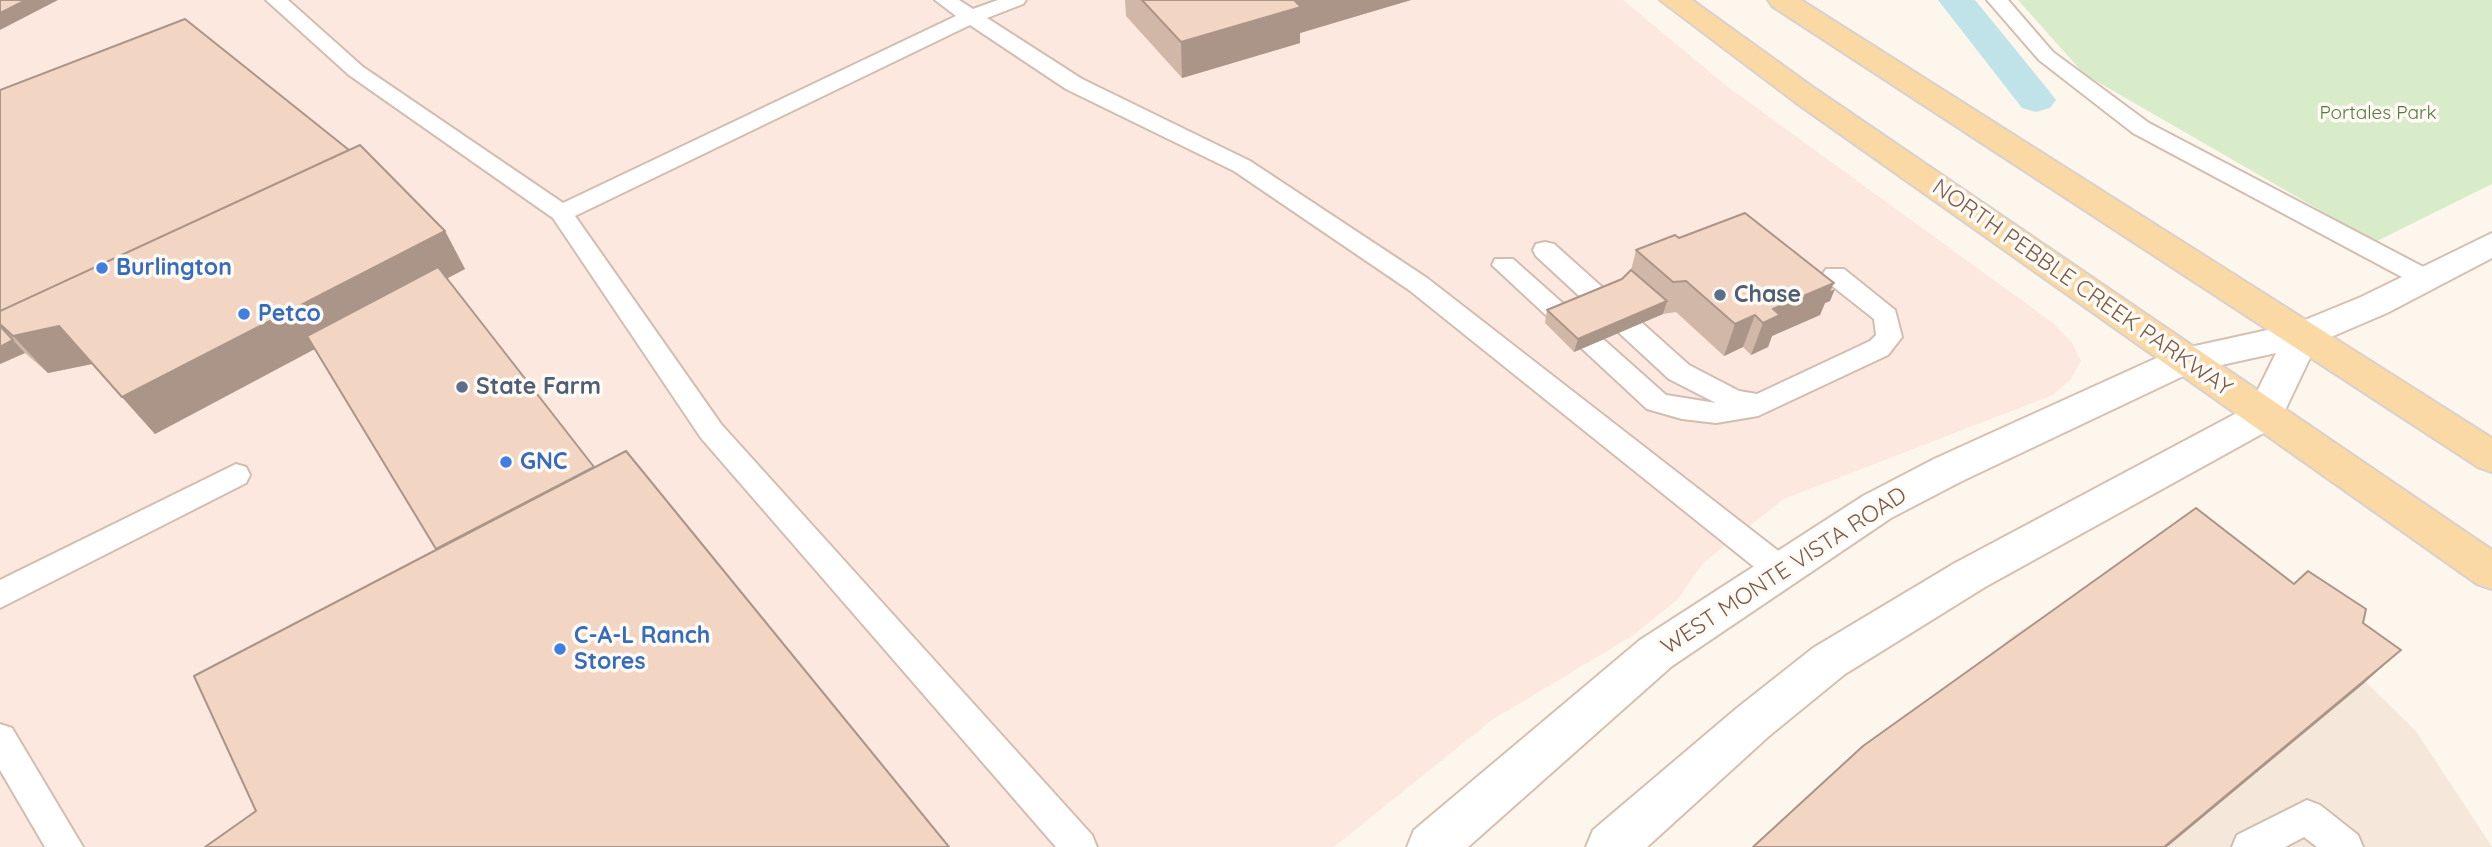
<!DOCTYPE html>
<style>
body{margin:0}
canvas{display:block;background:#fdf6ec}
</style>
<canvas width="2492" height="847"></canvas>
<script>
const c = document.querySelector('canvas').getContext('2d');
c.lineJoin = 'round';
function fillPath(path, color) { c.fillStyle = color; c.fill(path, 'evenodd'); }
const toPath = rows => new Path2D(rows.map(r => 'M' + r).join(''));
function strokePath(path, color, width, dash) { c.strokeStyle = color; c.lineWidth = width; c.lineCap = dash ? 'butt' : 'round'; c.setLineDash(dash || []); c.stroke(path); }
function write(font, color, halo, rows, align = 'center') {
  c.font = font + ' Quicksand,sans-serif'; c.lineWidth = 7; c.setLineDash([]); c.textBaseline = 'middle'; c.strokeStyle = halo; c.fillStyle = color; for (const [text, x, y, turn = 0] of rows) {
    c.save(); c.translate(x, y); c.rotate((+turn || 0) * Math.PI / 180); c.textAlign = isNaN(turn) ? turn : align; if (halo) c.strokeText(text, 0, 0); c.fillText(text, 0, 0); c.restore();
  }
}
const residential = toPath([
 [2202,522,2416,731,2492,847,1788,847,2013,635]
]);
const commercial = toPath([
 [0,0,1623,0,1728,87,2053,323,2072,343,2081,361,2071,379,2053,395,1784,499,1703,563,1678,599,1632,636,1492,720,1334,847,0,847]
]);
const green = toPath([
 [2018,0,2492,0,2492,184,2375,242,2084,74]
]);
const canal = toPath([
 [1938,0,1975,0,2050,92,2056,100,2050,108,2036,112,2022,108,1938,0]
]);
const lane = toPath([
 [266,0,288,0,363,67,563,203,956,16,935,0,959,0,973,9,998,0,1026,0,1023,4,987,18,1082,79,1250,161,1427,278,1790,560,1794,569,1790,578,1779,581,1768,578,1409,290,1234,171,1066,89,970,25,575,216,721,424,1092,835,1097,847,1056,847,701,438,553,218,349,75,266,0],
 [1987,0,2008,0,2053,52,2149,123,2433,272,2437,278,2433,284,2415,284,2133,133,2039,60,1987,0],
 [1545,242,1554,244,1689,365,1739,391,1757,394,1870,341,1876,335,1874,319,1826,281,1822,275,1826,269,1844,269,1895,310,1902,337,1888,355,1758,416,1716,423,1682,419,1647,409,1492,265,1495,259,1513,259,1666,395,1716,403,1669,379,1536,256,1533,250,1536,244,1545,242],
 [236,464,246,467,250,475,246,483,0,608,0,580,236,464],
 [0,724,12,728,83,847,45,847,0,770,0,724],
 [2307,800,2320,805,2358,835,2363,847,2317,847,2304,837,2285,847,2232,847,2237,835,2307,800]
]);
const secondary = toPath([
 [2492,233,2492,258,2387,313,2317,343,2278,425,1985,587,1845,674,1769,736,1647,847,1586,847,1593,830,1737,708,1813,648,1955,563,2250,406,2276,353,2194,371,1962,481,1891,518,1672,666,1468,847,1407,847,1414,830,1640,640,1863,496,1934,459,2172,351,2295,324,2361,297,2492,233]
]);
const primary = toPath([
 [1660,0,1692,0,1817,90,2492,550,2492,589,2477,584,1795,102,1660,0],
 [1768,0,1801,0,2492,438,2492,472,2478,467,1772,6,1768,0]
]);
const wall = toPath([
 [1125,0,1411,0,1300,33,1300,43,1182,78,1126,16],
 [0,90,445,231,465,269,447,278,594,467,256,811,436,549,315,349,155,434,92,364,48,373,25,353,0,364],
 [1679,238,1832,286,1830,301,1825,303,1820,315,1772,336,1768,347,1751,355,1743,347,1724,356,1676,312,1663,314,1574,352,1545,323,1547,310,1622,279,1631,270,1636,250]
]);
const shadedWall = toPath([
 [26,0,58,0,0,30,0,13],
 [1293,0,1411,0,1300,33,1300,43,1182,78,1181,42],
 [374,170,92,364,48,373,13,336],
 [445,231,465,269,155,434,122,397],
 [1834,283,1830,291,1835,289,1830,301,1825,303,1820,315,1772,336,1768,347,1751,355,1763,323,1773,309],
 [1667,301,1663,314,1574,352,1578,339],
 [1755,315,1743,347,1724,356,1735,324],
 [13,340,25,353,0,364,0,347],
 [2401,650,2362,685,2167,847,2164,847]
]);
const building = toPath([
 [0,0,26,0,0,13,0,0],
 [1142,0,1294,0,1301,7,1181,42,1142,0],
 [185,19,349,150,0,311,0,90,185,19],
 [360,145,445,231,122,397,59,326,13,336,0,324,0,311,360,145],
 [1745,213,1834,283,1773,309,1780,315,1763,323,1755,315,1735,324,1686,281,1673,282,1636,250,1675,235,1679,238,1745,213],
 [438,267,594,467,436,549,307,336,438,267],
 [1631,270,1667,301,1578,339,1547,310,1622,279,1631,270],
 [0,326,13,340,0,347,0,326],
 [626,451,949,847,205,847,256,811,194,676,626,451],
 [2196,508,2294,584,2308,571,2366,609,2363,623,2401,650,2164,847,1753,847,1863,746,2196,508]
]);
const markers = [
 [102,268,7,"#3f7fe0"],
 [1720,295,7,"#5c6f8a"],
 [244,314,7,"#3f7fe0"],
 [462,387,7,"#5c6f8a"],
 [506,462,7,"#3f7fe0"],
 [560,649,7,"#3f7fe0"]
];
const farParknames = [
 ["Portales Park",2378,113]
];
const shopNames = [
 ["Burlington",116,268],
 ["Petco",258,314],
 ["GNC",520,462],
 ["C-A-L Ranch",574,636],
 ["Stores",574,662]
];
const streetNames = [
 ["NORTH PEBBLE CREEK PARKWAY",2082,288,35],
 ["WEST MONTE VISTA ROAD",1784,571,-33]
];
const serviceNames = [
 ["Chase",1734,295],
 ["State Farm",476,387]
];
fillPath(residential, '#f5e8da');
fillPath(commercial, '#fde8e0');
fillPath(green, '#d8ecc9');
fillPath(canal, '#bfe3e8');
strokePath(lane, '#d1beb0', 4);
strokePath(secondary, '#d6c0b0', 4);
strokePath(primary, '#dad1cd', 4);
fillPath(lane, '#fff');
fillPath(secondary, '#fff');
fillPath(primary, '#fbd9a5');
fillPath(wall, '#d1b7a8');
fillPath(shadedWall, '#aa9588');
fillPath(building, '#f3d5c3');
strokePath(building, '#aa9588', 2);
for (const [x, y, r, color] of markers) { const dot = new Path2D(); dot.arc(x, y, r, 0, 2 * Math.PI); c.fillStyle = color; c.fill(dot); strokePath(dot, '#fffaf3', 2.5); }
write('19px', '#537a41', '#fffaf3', farParknames);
write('bold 23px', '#366cbe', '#fffaf3', shopNames, 'left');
write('23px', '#7a5c4d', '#fffaf3', streetNames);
write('bold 23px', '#4e5e75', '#fffaf3', serviceNames, 'left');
</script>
